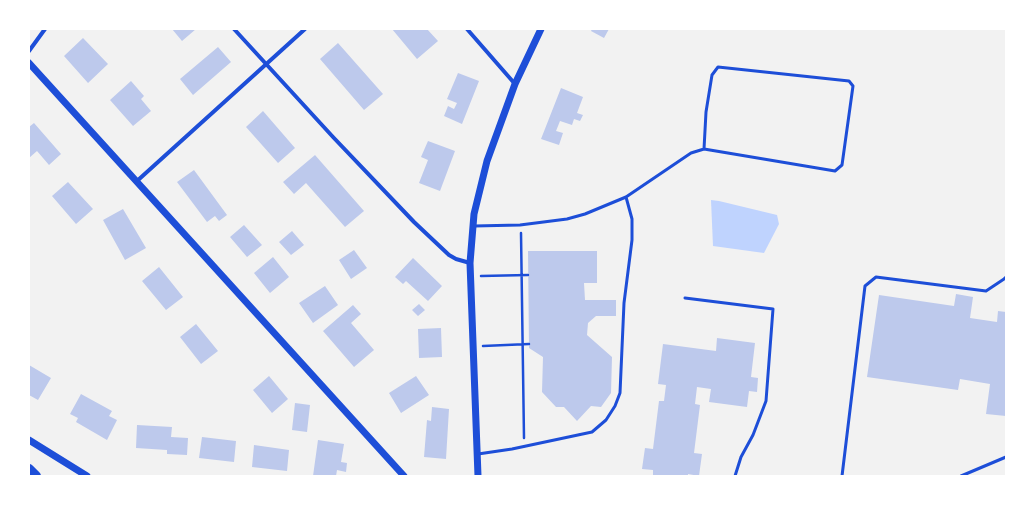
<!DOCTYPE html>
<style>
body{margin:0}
#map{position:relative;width:1035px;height:505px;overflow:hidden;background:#f2f2f2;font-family:Commissioner,sans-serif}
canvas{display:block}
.frame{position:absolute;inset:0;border:30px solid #fff;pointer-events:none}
</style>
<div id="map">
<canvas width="1035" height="505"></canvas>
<div class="frame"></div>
</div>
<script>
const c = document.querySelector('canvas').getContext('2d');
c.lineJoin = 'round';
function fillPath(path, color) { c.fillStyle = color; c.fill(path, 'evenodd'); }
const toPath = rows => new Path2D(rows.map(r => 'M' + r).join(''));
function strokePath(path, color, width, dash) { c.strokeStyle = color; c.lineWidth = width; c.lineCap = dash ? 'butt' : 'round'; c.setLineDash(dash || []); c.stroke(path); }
const water = toPath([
 [711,200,719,201,777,215,779,224,764,253,713,246]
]);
const building = toPath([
 [172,29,196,29,182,41],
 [392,29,427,29,438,41,417,59],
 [592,29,609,29,604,38,591,31],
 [83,38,108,64,88,83,64,56],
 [338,43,383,94,364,110,320,59],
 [218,47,231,62,193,95,180,79],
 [458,73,479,81,462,124,444,116,448,106,454,109,457,103,447,99],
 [131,81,144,96,141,99,151,111,133,126,110,100],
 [561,88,583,97,577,113,583,115,580,121,574,119,572,125,560,121,556,131,563,133,559,145,541,139],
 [263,111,295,148,278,163,246,127],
 [34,123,61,154,49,165,37,151,29,158,29,127],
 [428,141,455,151,440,191,419,183,428,160,421,157],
 [315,155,364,211,345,227,306,183,294,194,283,182],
 [194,170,227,215,219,221,215,216,207,222,177,182],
 [68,182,93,209,76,224,52,196],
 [123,209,146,248,125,260,103,220],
 [244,225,262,245,247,257,230,237],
 [292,231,304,245,291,255,279,242],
 [354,250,367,268,351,279,339,260],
 [528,251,597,251,597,283,584,283,585,300,616,300,616,316,596,316,588,323,587,335,612,357,611,393,601,407,591,406,577,421,564,407,556,407,542,392,543,357,529,348],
 [273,257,289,277,270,293,254,273],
 [413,258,442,286,428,301,406,281,403,284,395,277],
 [159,267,183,297,166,310,142,281],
 [325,286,338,305,313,323,299,303],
 [956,294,973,297,970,318,997,322,998,311,1006,312,1006,416,986,414,990,384,960,379,958,390,867,377,879,295,954,306],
 [419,304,425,310,418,316,412,310],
 [353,305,361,314,351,323,374,350,354,367,323,331],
 [196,324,218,351,201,364,180,337],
 [441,328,442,357,419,358,418,329],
 [717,338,755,343,751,377,758,378,757,392,749,391,747,407,709,402,711,389,697,387,695,404,700,405,694,453,702,454,699,476,688,474,688,476,653,476,653,470,642,469,645,448,653,449,659,401,664,401,666,385,658,384,663,344,716,351],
 [29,365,51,378,38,400,29,395],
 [269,376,288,399,272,413,253,390],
 [416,376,429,395,401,413,389,393],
 [81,394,112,411,109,416,117,420,107,440,76,422,78,418,70,414],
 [295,403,310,405,307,432,292,430],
 [432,407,449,409,446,459,424,457,427,420,431,421],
 [137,425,172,427,171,437,188,438,187,455,167,454,167,450,136,448],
 [202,437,236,441,234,462,199,458],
 [318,440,344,444,341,462,347,463,346,472,337,470,336,476,313,476],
 [254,445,289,450,287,471,252,467]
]);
const path = toPath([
 [521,233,524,438],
 [481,276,528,275],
 [483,346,529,344]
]);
const service = toPath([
 [474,226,520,225,567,219,585,214,626,197,691,153,704,149,706,112,712,75,718,67,849,81,853,86,842,165,835,171,704,149],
 [685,298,773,309,766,401,753,435,741,457,735,476],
 [478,454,512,449,592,432,606,420,615,406,620,393,624,303,632,240,632,219,626,197],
 [842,476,865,286,876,277,986,291,1004,279,1006,277],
 [961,476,1006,457]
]);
const minor = toPath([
 [234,29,333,137,414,222,449,255,456,259,470,263],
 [467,29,515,84],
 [29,51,45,29],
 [137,181,305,29]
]);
const tertiary = toPath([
 [29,63,404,476],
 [29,440,87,476],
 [478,476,470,263,474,214,487,161,515,84,541,29]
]);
const primary = toPath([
 [29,469,36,476]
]);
fillPath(water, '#bfd3fe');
fillPath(building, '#bdc9ec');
strokePath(path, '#1d4ed8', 2.5);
strokePath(service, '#1d4ed8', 3);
strokePath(minor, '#1d4ed8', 4);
strokePath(tertiary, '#1d4ed8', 7);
strokePath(primary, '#1d4ed8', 10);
</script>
